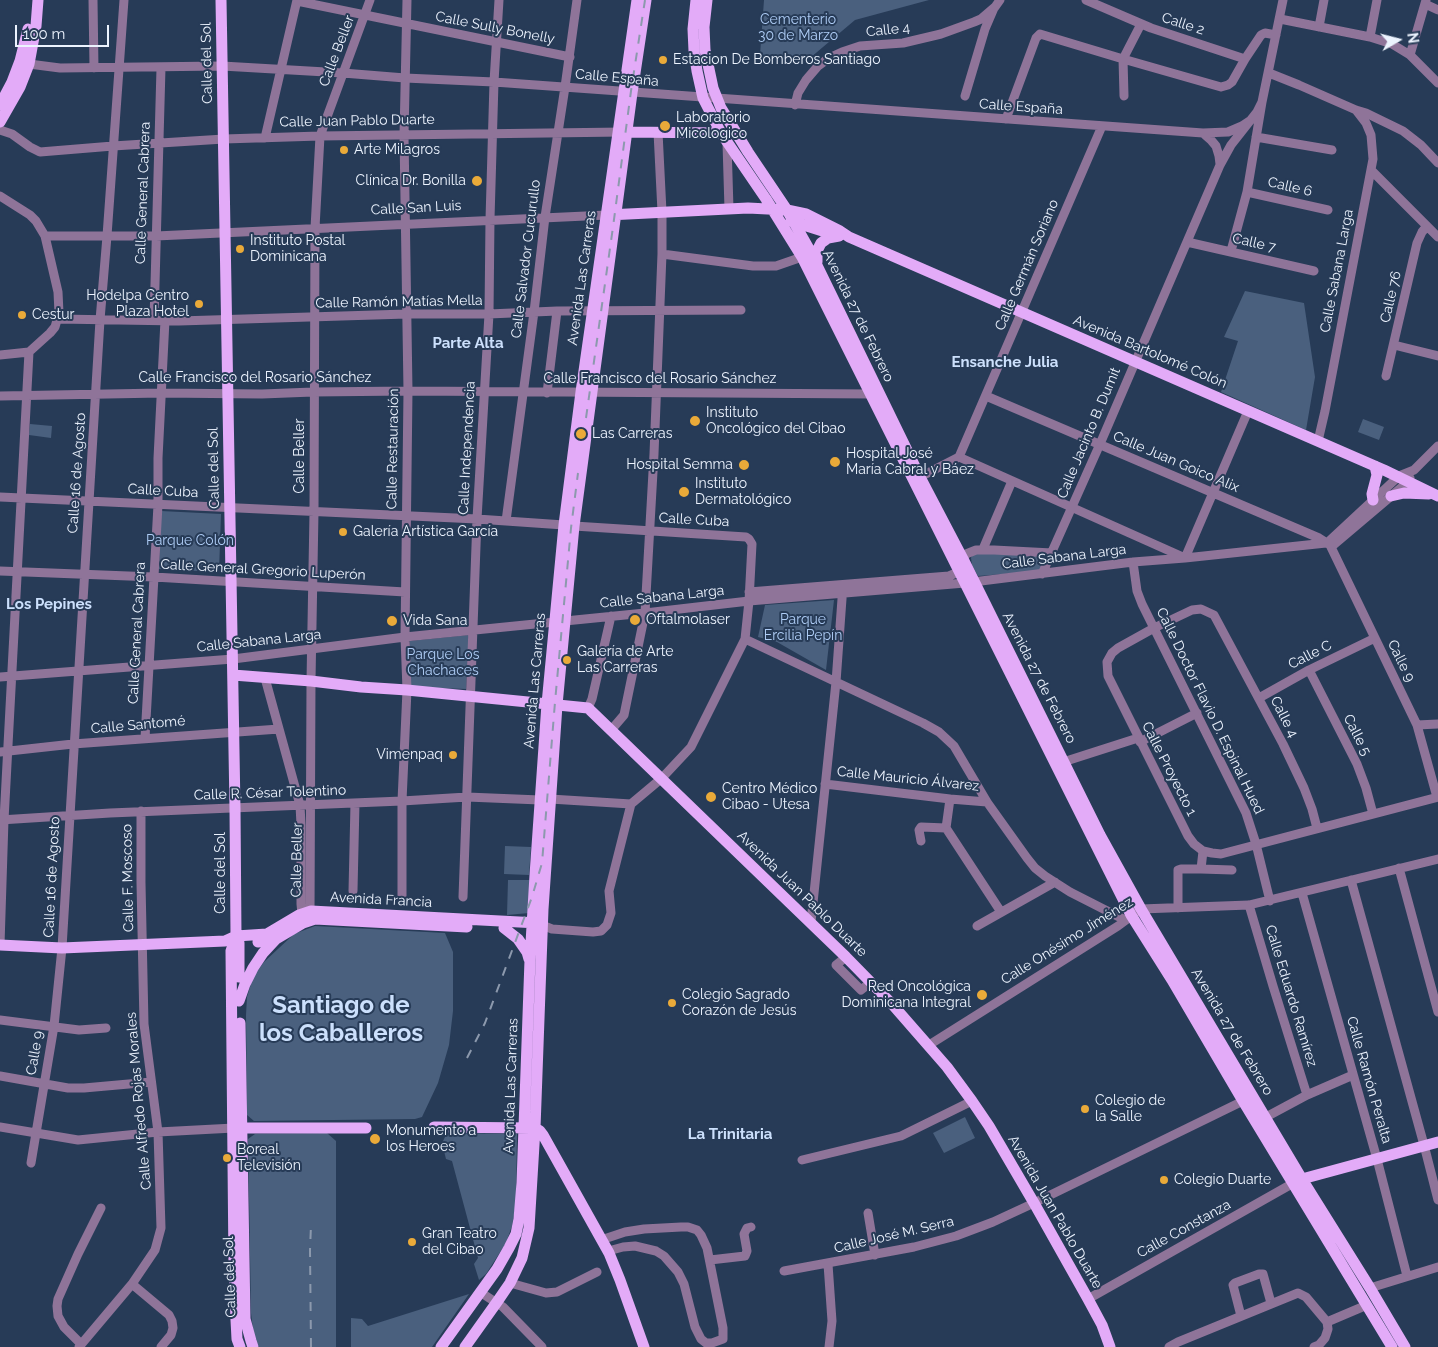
<!DOCTYPE html>
<meta charset="utf-8">
<style>
body{margin:0}
#map{position:relative;width:1438px;height:1347px;overflow:hidden;background:#273b57;font-family:Raleway,sans-serif}
canvas{display:block}
.north{position:absolute;left:1373px;top:15px;width:50px;height:50px;-webkit-text-stroke:4px #273b57;paint-order:stroke;rotate:82deg;font-size:14px;font-weight:700;line-height:20px;text-align:center;color:#ecf3fe}
.north::after{content:'';display:block;margin:auto;width:18px;height:22px;background:#ecf3fe;clip-path:polygon(50% 0,100% 100%,50% 72%,0 100%)}
.scale{position:absolute;left:15px;top:25px;width:94px;height:22px;box-sizing:border-box;border:2px solid #ecf3fe;border-top:0;padding-left:6px;font-size:15px;line-height:18px;white-space:nowrap;color:#ecf3fe;-webkit-text-stroke:4px #273b57;paint-order:stroke}
</style>
<div id="map">
<canvas width="1438" height="1347"></canvas>
<div class="north">N</div>
<div class="scale">100 m</div>
</div>
<script>
const c = document.querySelector('canvas').getContext('2d');
c.lineJoin = 'round';
function fillPath(path, color) { c.fillStyle = color; c.fill(path, 'evenodd'); }
const toPath = rows => new Path2D(rows.map(r => 'M' + r).join(''));
function strokePath(path, color, width, dash) { c.strokeStyle = color; c.lineWidth = width; c.lineCap = dash ? 'butt' : 'round'; c.setLineDash(dash || []); c.stroke(path); }
function write(font, color, halo, rows, align = 'center') {
  c.font = font + ' Raleway,sans-serif'; c.lineWidth = 4; c.setLineDash([]); c.textBaseline = 'middle'; c.strokeStyle = halo; c.fillStyle = color; for (const [text, x, y, turn = 0] of rows) {
    c.save(); c.translate(x, y); c.rotate((+turn || 0) * Math.PI / 180); c.textAlign = isNaN(turn) ? turn : align; if (halo) c.strokeText(text, 0, 0); c.fillText(text, 0, 0); c.restore();
  }
}
const green = toPath([
 [764,0,929,0,855,20,810,58,760,55],
 [1245,291,1304,303,1315,377,1306,430,1221,392,1238,341,1224,337],
 [1363,419,1384,427,1379,440,1358,432],
 [30,424,52,426,51,438,29,435],
 [161,511,221,514,219,572,159,569],
 [978,553,1048,554,1042,571,978,576,972,565,971,558,972,555],
 [834,600,826,670,777,642,758,637,765,605],
 [469,635,466,689,410,687,410,641],
 [505,846,531,847,529,875,504,874],
 [508,880,530,880,529,913,507,915],
 [315,926,445,933,453,952,453,1011,449,1045,438,1083,422,1117,415,1119,254,1121,247,1115,246,1015,247,997,253,977,264,962,294,934],
 [965,1117,975,1138,944,1153,933,1133],
 [327,1133,336,1141,336,1347,259,1347,254,1338,251,1313,248,1139,255,1134],
 [447,1133,517,1134,516,1203,512,1226,506,1243,486,1274,479,1280,474,1264,478,1258,452,1161,446,1159,442,1143],
 [469,1294,432,1347,351,1347,351,1318,362,1319,368,1326]
]);
const minor = toPath([
 [93,0,94,68],
 [1086,0,1151,28,1245,59],
 [297,1,570,57],
 [1425,4,1438,10],
 [1280,19,1370,37,1392,44,1410,55,1438,83],
 [1141,24,1123,59,1221,87,1228,85,1232,82,1245,59,1261,35,1265,33,1276,35],
 [1319,27,1324,0],
 [1370,37,1377,0],
 [1410,55,1426,0],
 [29,64,60,68,222,66,343,73,405,78,494,82,1203,133,1228,132,1242,126,1251,120],
 [1269,73,1299,85,1356,110,1366,113,1403,131,1421,145,1438,163],
 [965,96,985,29,994,8],
 [795,105,798,93,806,80,818,66,829,58,842,52,860,46,903,43,941,34,974,22,981,19,995,7,1000,0],
 [1006,119,1036,38,1040,34,1123,59,1124,96],
 [0,130,12,134,30,147,40,152,113,146,224,139,320,136,623,132],
 [1203,133,1211,140,1216,146,1219,156,1220,164],
 [1256,137,1332,150],
 [265,138,297,0],
 [727,143,729,209],
 [1371,170,1438,237],
 [1247,192,1328,210],
 [0,196,30,215,36,221,45,236,58,292,59,313,55,327,50,333,29,352,4,820,0,945],
 [45,236,156,236,607,215],
 [1187,242,1314,271],
 [1231,251,1247,192,1262,102,1283,0],
 [662,254,753,266,776,266,802,257],
 [58,319,179,321,407,314,489,314,557,311,741,310],
 [154,320,161,68],
 [1394,345,1438,356],
 [0,355,29,352],
 [1386,376,1417,243,1422,232,1427,226],
 [547,393,557,311],
 [0,396,161,393,262,394,313,392,408,391,874,394],
 [986,396,1319,538,1330,545,1417,725,1437,797],
 [1318,441,1325,411,1373,159,1371,135,1366,123,1356,110],
 [959,457,1183,557],
 [920,477,959,457,1102,126],
 [0,497,477,519,564,525],
 [506,521,534,312,545,217,565,87,577,0],
 [1327,543,1399,476,1414,470,1438,446],
 [1331,547,1409,481,1410,478],
 [983,549,1012,481],
 [1185,558,1248,411],
 [1133,562,1137,591,1142,604,1246,813,1256,844,1270,901],
 [0,571,154,577,405,592],
 [1042,574,1100,444,1220,165,1231,145,1257,112,1262,102],
 [749,592,949,576,956,573,961,569,963,559,966,554,976,550,994,550,1052,553],
 [745,639,923,723,939,732,954,746,987,802,1027,858,1035,868,1045,876,1070,892,1125,920],
 [1309,670,1357,764,1366,788,1373,814],
 [0,677,233,659,405,637,645,613,749,601,965,583,1133,562,1185,558,1326,543],
 [265,678,300,805,301,825,301,904,302,914,305,920],
 [1259,698,1309,670,1375,638],
 [588,708,592,699,611,616],
 [1417,725,1438,724],
 [612,729,624,715,645,613,654,454,662,254,662,212,658,132],
 [145,738,158,505,158,458,165,320],
 [1140,742,1197,713],
 [0,752,73,744,279,729],
 [1060,763,1138,738],
 [825,784,950,799,987,802],
 [550,799,631,804],
 [950,799,946,828,1001,912],
 [0,820,110,813,402,801,467,797,540,800],
 [1317,828,1312,809,1304,788,1283,744,1214,615,1201,609,1192,610,1154,628,1118,648,1112,653,1107,662,1108,676,1188,836,1194,844,1203,851,1212,853,1221,854,1438,797],
 [921,841,919,830,921,827,946,828],
 [1399,868,1438,1012],
 [1201,869,1232,870],
 [1351,880,1424,1145,1438,1200],
 [353,891,355,803],
 [1302,893,1377,1159,1407,1276],
 [463,897,477,519,489,314,490,219,494,82,499,0],
 [402,898,402,801,407,690,405,637,408,391,404,135,407,0],
 [1249,905,1273,986,1307,1095],
 [1178,908,1178,870,1181,869,1201,869,1203,851],
 [310,917,311,681,314,512,315,228,320,136,370,0],
 [811,922,836,682,843,585],
 [542,925,552,929,593,932,601,931,607,925,611,913,609,891,631,804,662,778,691,747,745,639,749,601,752,544,749,539,746,537,574,526],
 [977,926,1055,882],
 [846,957,836,965,861,990,871,982],
 [0,1020,79,1030,106,1028],
 [929,1045,1118,926,1141,909,1249,905,1438,859],
 [0,1076,68,1088,84,1088,151,1082],
 [1266,1117,1307,1095,1353,1075],
 [0,1127,78,1140,158,1132,234,1128],
 [802,1160,901,1136,972,1101],
 [31,1163,54,1026,62,948,100,320,107,236,124,0],
 [868,1213,875,1255],
 [601,1240,625,1232,644,1229,681,1227,688,1227,697,1230,701,1235,707,1248,723,1328,723,1339,712,1343,706,1343,701,1339,695,1327,684,1284,678,1272,664,1256,656,1251,635,1246,623,1247,612,1250,609,1253],
 [710,1260,745,1256,747,1251,744,1234,747,1228,751,1227],
 [828,1264,832,1321,829,1347],
 [784,1271,914,1247,956,1236,993,1222,1034,1203,1243,1101],
 [510,1283,546,1293,557,1292,597,1272],
 [132,1284,169,1315,172,1321,173,1328,171,1335,161,1347],
 [1370,1288,1438,1267],
 [480,1292,503,1307,542,1347],
 [1088,1299,1297,1181],
 [1241,1316,1233,1285,1235,1283,1259,1274,1263,1274,1271,1303],
 [81,1344,64,1327,58,1316,57,1306,58,1299,78,1254,101,1208],
 [79,1347,132,1284,155,1250,161,1228,158,1132,144,1024,141,883,141,811],
 [1169,1347,1178,1342,1298,1293,1306,1297,1327,1322,1367,1305],
 [1314,1347,1319,1345,1325,1338,1328,1329,1327,1322]
]);
const major = toPath([
 [221,0,235,808,236,936,231,951,234,1267,236,1320,237,1339,240,1347],
 [696,0,693,29,694,51,697,71,703,98,721,133,766,199,802,257,1131,915,1172,980,1243,1101,1392,1347],
 [707,0,704,27,705,50,713,88,721,108,748,152,787,210,809,249,920,477,963,559,1100,835,1141,909,1302,1179,1370,1288,1405,1347],
 [0,105,12,82,20,61,28,29],
 [0,122,20,87,29,64,36,26,38,0],
 [627,132,721,133],
 [608,215,748,208,787,210,806,214,840,231,849,237,1384,470,1438,496],
 [791,221,835,235],
 [817,262,817,251,821,243,828,238,839,236],
 [1391,496,1404,493,1429,494],
 [1373,500,1372,494,1377,475,1375,466],
 [233,675,311,681,361,687,407,690,588,708,846,957,892,1004,947,1067,972,1101,989,1126,1034,1203,1088,1299,1102,1325,1110,1347],
 [504,928,518,939,527,952,529,959],
 [236,936,239,943,239,977],
 [258,942,276,939,303,923,315,919,467,927],
 [0,945,62,948,225,941,236,936,267,934,299,915,311,911,538,923],
 [239,1001,245,984,253,968,263,953,276,939],
 [240,1023,245,1319,251,1341,253,1347],
 [434,1127,531,1128],
 [236,1128,366,1128],
 [535,1128,540,1131,543,1135,609,1253,620,1280,644,1347],
 [1302,1179,1438,1142],
 [441,1347,497,1269,509,1248,516,1234,519,1219,522,1183,530,960,535,875,547,704,564,525,581,392,637,0],
 [465,1347,497,1302,510,1283,522,1258,529,1228,535,1128,543,909,557,705,574,526,632,93,646,0]
]);
const rail = toPath([
 [586,418,613,227,631,91,645,0],
 [467,1058,485,1023,532,897,542,863,555,702,571,528,578,473],
 [311,1347,310,1250,311,1225]
]);
const markers = [
 [663,60,5,"#eaaa39"],
 [665,126,6,"#eaaa39"],
 [344,150,5,"#eaaa39"],
 [477,181,6,"#eaaa39"],
 [240,249,5,"#eaaa39"],
 [199,304,5,"#eaaa39"],
 [22,315,5,"#eaaa39"],
 [695,421,6,"#eaaa39"],
 [581,434,6,"#eaaa39"],
 [835,462,6,"#eaaa39"],
 [744,465,6,"#eaaa39"],
 [684,492,6,"#eaaa39"],
 [343,532,5,"#eaaa39"],
 [635,620,6,"#eaaa39"],
 [392,621,6,"#eaaa39"],
 [567,660,5,"#eaaa39"],
 [453,755,5,"#eaaa39"],
 [711,797,6,"#eaaa39"],
 [982,995,6,"#eaaa39"],
 [672,1003,5,"#eaaa39"],
 [1085,1109,5,"#eaaa39"],
 [375,1139,6,"#eaaa39"],
 [227,1158,5,"#eaaa39"],
 [1164,1180,5,"#eaaa39"],
 [412,1242,5,"#eaaa39"]
];
const parkNames = [
 ["Cementerio",798,20],
 ["30 de Marzo",798,36],
 ["Parque Colón",190,541],
 ["Parque",803,620],
 ["Ercilia Pepín",803,636],
 ["Parque Los",443,655],
 ["Chachaces",443,671]
];
const streetNames = [
 ["Calle 2",1183,24,18],
 ["Calle Sully Bonelly",495,28,11],
 ["Calle 4",888,30,-6],
 ["Calle Beller",337,51,-69],
 ["Calle del Sol",207,63,-91],
 ["Calle España",617,78,5],
 ["Calle España",1021,107,4],
 ["Calle Juan Pablo Duarte",357,121,-1],
 ["Calle 6",1290,187,13],
 ["Calle General Cabrera",143,193,-88],
 ["Calle San Luis",416,208,-3],
 ["Calle 7",1254,243,13],
 ["Calle Salvador Cucurullo",526,259,-83],
 ["Calle Germán Soriano",1027,265,-67],
 ["Calle Sabana Larga",1337,271,-79],
 ["Avenida Las Carreras",582,278,-82],
 ["Calle 76",1391,297,-77],
 ["Calle Ramón Matías Mella",399,302,-1],
 ["Avenida 27 de Febrero",858,316,64],
 ["Avenida Bartolomé Colón",1150,352,23],
 ["Calle Francisco del Rosario Sánchez",255,378],
 ["Calle Francisco del Rosario Sánchez",660,379],
 ["Calle Jacinto B. Dumit",1089,433,-67],
 ["Calle Independencia",467,448,-87],
 ["Calle Restauración",393,449,-89],
 ["Calle Beller",300,456,-90],
 ["Calle Juan Goico Alix",1176,462,23],
 ["Calle del Sol",214,468,-91],
 ["Calle 16 de Agosto",77,473,-86],
 ["Calle Cuba",163,491,3],
 ["Calle Cuba",694,520,3],
 ["Calle Sabana Larga",1064,557,-7],
 ["Calle General Gregorio Luperón",263,570,3],
 ["Calle Sabana Larga",662,597,-6],
 ["Calle General Cabrera",137,633,-87],
 ["Calle Sabana Larga",259,641,-6],
 ["Calle C",1310,655,-27],
 ["Calle 9",1401,661,64],
 ["Avenida 27 de Febrero",1039,678,63],
 ["Avenida Las Carreras",535,681,-85],
 ["Calle Doctor Flavio D. Espinal Hued",1210,711,64],
 ["Calle 4",1284,717,63],
 ["Calle Santomé",138,725,-5],
 ["Calle 5",1357,735,63],
 ["Calle Proyecto 1",1169,769,63],
 ["Calle Mauricio Álvarez",908,779,6],
 ["Calle R. César Tolentino",270,793,-2],
 ["Calle Beller",297,860,-89],
 ["Calle del Sol",221,873,-90],
 ["Calle 16 de Agosto",52,877,-87],
 ["Calle F. Moscoso",128,878,-91],
 ["Avenida Juan Pablo Duarte",802,894,44],
 ["Avenida Francia",381,900,3],
 ["Calle Onésimo Jiménez",1067,941,-32],
 ["Calle Eduardo Ramírez",1291,996,73],
 ["Avenida 27 de Febrero",1232,1032,59],
 ["Calle 9",35,1053,-80],
 ["Calle Ramón Peralta",1369,1080,74],
 ["Avenida Las Carreras",511,1086,-88],
 ["Calle Alfredo Rojas Morales",139,1101,-95],
 ["Avenida Juan Pablo Duarte",1055,1212,60],
 ["Calle Constanza",1184,1229,-29],
 ["Calle José M. Serra",894,1235,-13],
 ["Calle del Sol",230,1277,-92]
];
const poiNames = [
 ["Estacion De Bomberos Santiago",673,60],
 ["Laboratorio",676,118],
 ["Micologico",676,134],
 ["Arte Milagros",354,150],
 ["Clínica Dr. Bonilla",466,181,"right"],
 ["Instituto Postal",250,241],
 ["Dominicana",250,257],
 ["Hodelpa Centro",189,296,"right"],
 ["Plaza Hotel",189,312,"right"],
 ["Cestur",32,315],
 ["Instituto",706,413],
 ["Oncológico del Cibao",706,429],
 ["Las Carreras",592,434],
 ["Hospital José",846,454],
 ["María Cabral y Báez",846,470],
 ["Hospital Semma",733,465,"right"],
 ["Instituto",695,484],
 ["Dermatológico",695,500],
 ["Galería Artística García",353,532],
 ["Oftalmolaser",646,620],
 ["Vida Sana",403,621],
 ["Galería de Arte",577,652],
 ["Las Carreras",577,668],
 ["Vimenpaq",443,755,"right"],
 ["Centro Médico",722,789],
 ["Cibao - Utesa",722,805],
 ["Red Oncológica",971,987,"right"],
 ["Dominicana Integral",971,1003,"right"],
 ["Colegio Sagrado",682,995],
 ["Corazón de Jesús",682,1011],
 ["Colegio de",1095,1101],
 ["la Salle",1095,1117],
 ["Monumento a",386,1131],
 ["los Heroes",386,1147],
 ["Boreal",237,1150],
 ["Televisión",237,1166],
 ["Colegio Duarte",1174,1180],
 ["Gran Teatro",422,1234],
 ["del Cibao",422,1250]
];
const neighbourhoodNames = [
 ["Parte Alta",468,343],
 ["Ensanche Julia",1005,362],
 ["Los Pepines",49,604],
 ["La Trinitaria",730,1134]
];
const townNames = [
 ["Santiago de",341,1006],
 ["los Caballeros",341,1034]
];
fillPath(green, '#4a607e');
strokePath(minor, '#8f7499', 9);
strokePath(major, '#e3abf8', 11);
strokePath(rail, '#8c99ad', 2, [9, 9]);
for (const [x, y, r, color] of markers) { const dot = new Path2D(); dot.arc(x, y, r, 0, 2 * Math.PI); c.fillStyle = color; c.fill(dot); strokePath(dot, '#273b57', 2); }
write('14px', '#afcdf6', '#273b57', parkNames);
write('14px', '#ecf3fe', '#273b57', streetNames);
write('14px', '#ecf3fe', '#273b57', poiNames, 'left');
write('bold 15px', '#cce0fc', '#273b57', neighbourhoodNames);
write('bold 24px', '#cce0fc', '#273b57', townNames);
</script>
